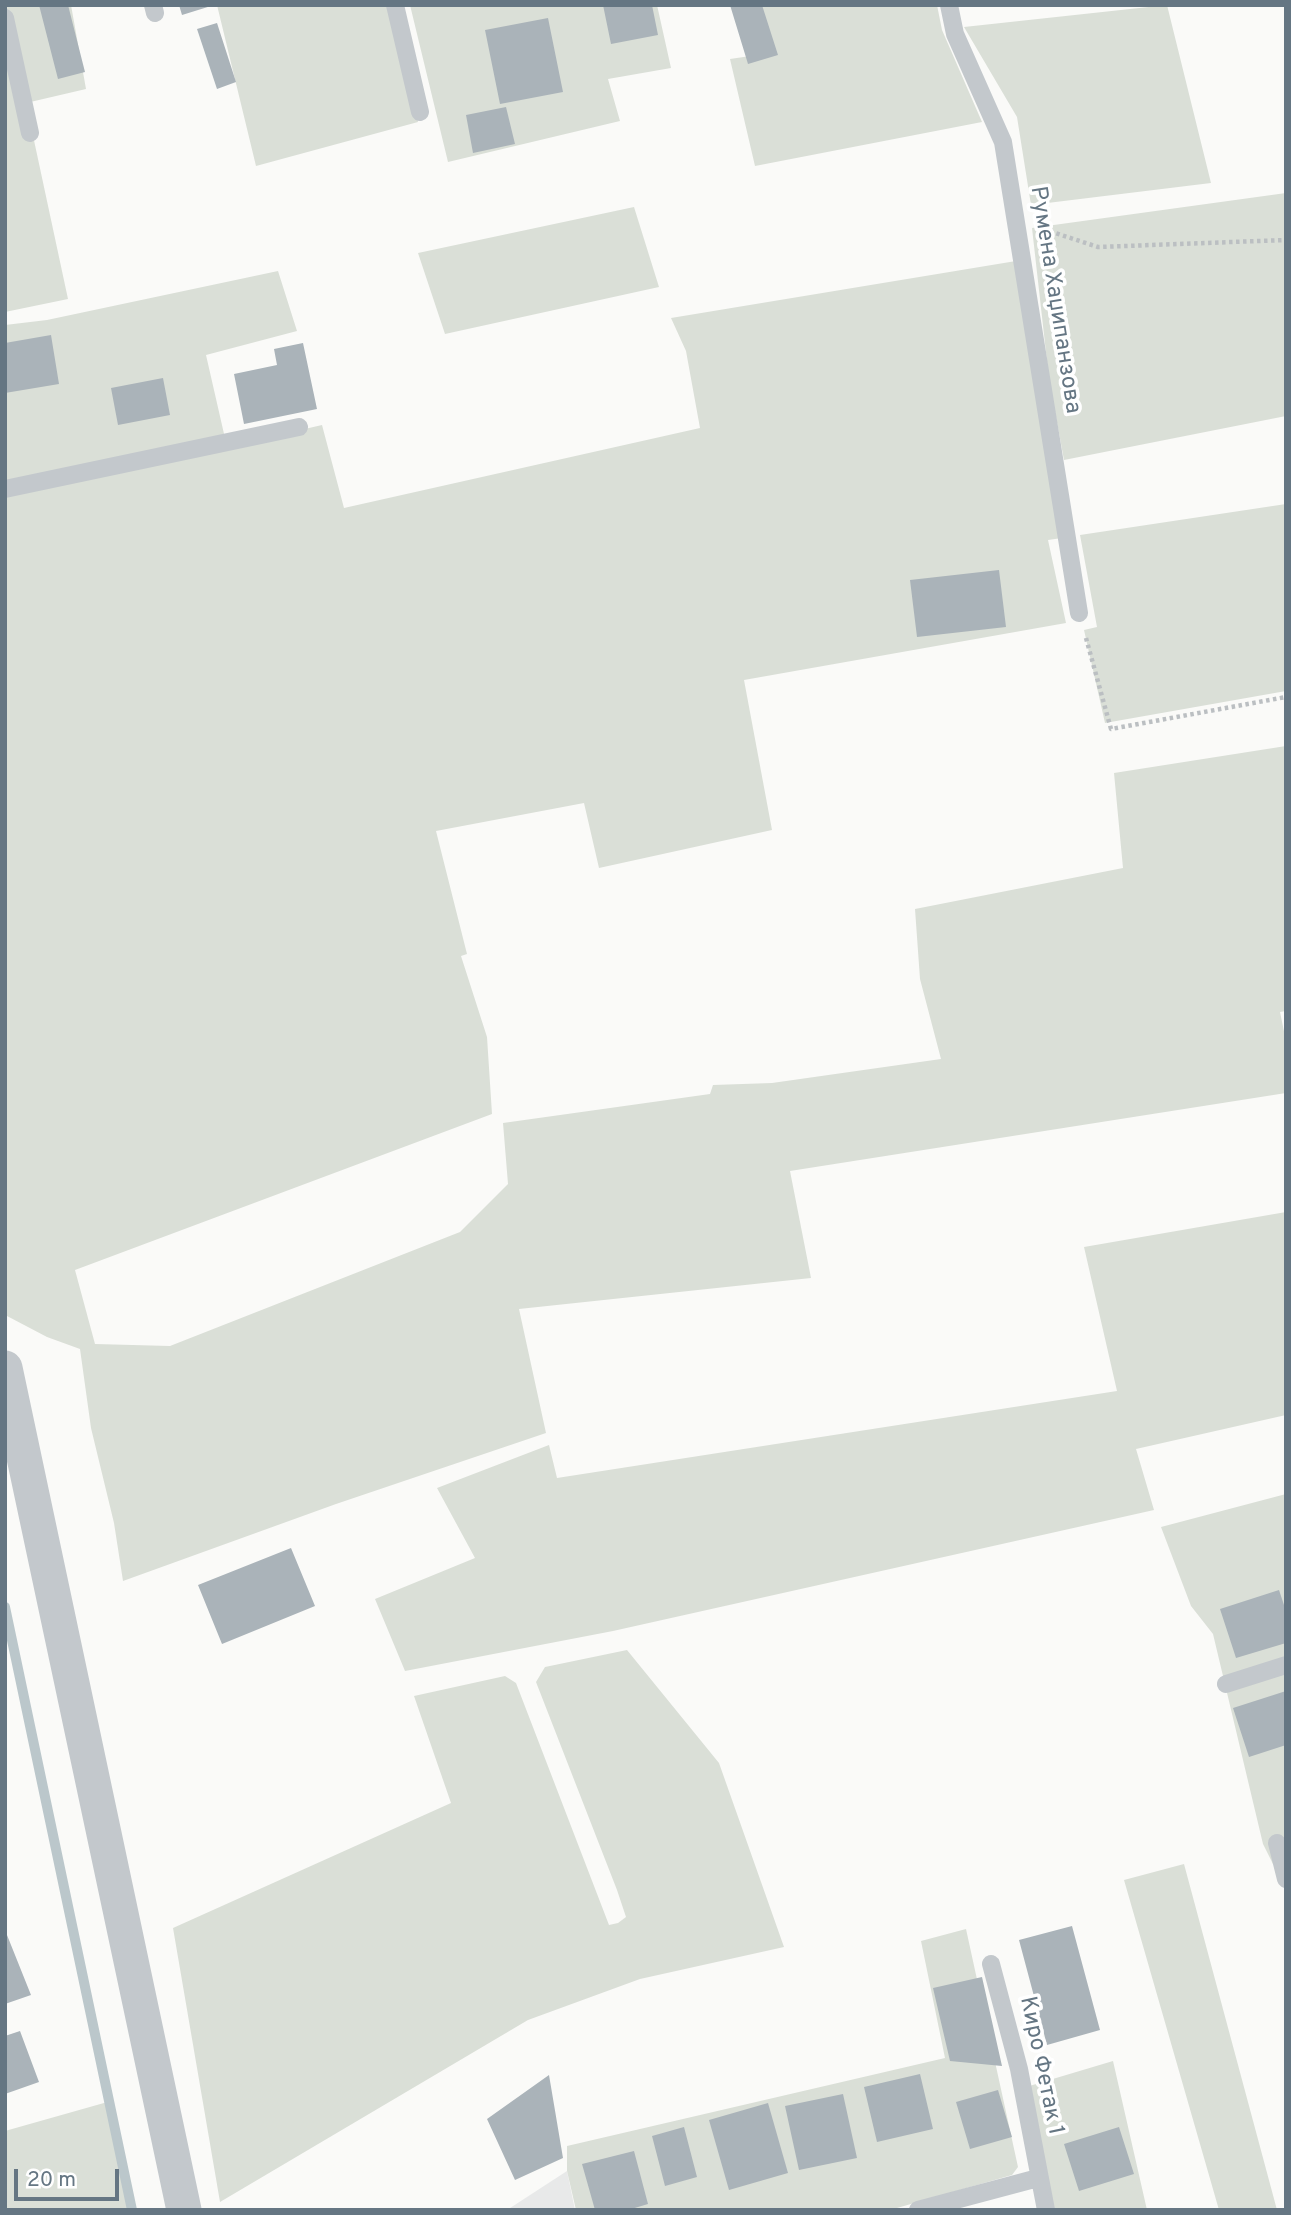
<!DOCTYPE html>
<meta charset="utf-8">
<style>
body{margin:0}
#map{position:relative;width:1291px;height:2215px;overflow:hidden;background:#fafaf8;font-family:Overpass,sans-serif}
canvas{display:block}
.frame{position:absolute;inset:0;border:7px solid #657683;pointer-events:none}
.scale{position:absolute;left:14px;top:2169px;width:105px;height:32px;box-sizing:border-box;border:4px solid #657683;border-top:0;padding-left:9px;font-size:21px;line-height:24px;white-space:nowrap;color:#657683;-webkit-text-stroke:5px #fff;paint-order:stroke}
</style>
<div id="map">
<canvas width="1291" height="2215"></canvas>
<div class="frame"></div>
<div class="scale">20 m</div>
</div>
<script>
const c = document.querySelector('canvas').getContext('2d');
c.lineJoin = 'round';
function fillPath(path, color) { c.fillStyle = color; c.fill(path, 'evenodd'); }
const toPath = rows => new Path2D(rows.map(r => 'M' + r).join(''));
function strokePath(path, color, width, dash) { c.strokeStyle = color; c.lineWidth = width; c.lineCap = dash ? 'butt' : 'round'; c.setLineDash(dash || []); c.stroke(path); }
function write(font, color, halo, rows, align = 'center') {
  c.font = font + ' Overpass,sans-serif'; c.lineWidth = 7; c.setLineDash([]); c.textBaseline = 'middle'; c.strokeStyle = halo; c.fillStyle = color; for (const [text, x, y, turn = 0] of rows) {
    c.save(); c.translate(x, y); c.rotate((+turn || 0) * Math.PI / 180); c.textAlign = isNaN(turn) ? turn : align; if (halo) c.strokeText(text, 0, 0); c.fillText(text, 0, 0); c.restore();
  }
}
const built = toPath([
 [567,2171,575,2210,507,2210]
]);
const green = toPath([
 [6,5,71,5,86,89,26,103,68,299,5,312,5,30,11,28],
 [217,5,388,5,418,122,256,166],
 [410,5,657,5,671,68,608,79,620,121,448,162],
 [760,5,937,5,942,30,982,122,755,166,730,59,771,53],
 [1167,5,1211,183,1031,205,1017,117,964,27],
 [1286,193,1286,416,1064,460,1049,379,1032,228],
 [634,207,659,287,445,334,418,253],
 [1016,261,1062,538,1048,540,1066,623,744,680,772,830,599,868,584,803,436,831,467,954,461,956,487,1037,492,1114,75,1270,95,1344,170,1346,460,1232,508,1184,503,1123,710,1094,713,1085,772,1083,941,1059,920,979,915,909,1123,868,1114,773,1286,746,1286,1011,1280,1012,1286,1041,1286,1093,790,1171,811,1278,519,1309,546,1433,336,1504,123,1581,114,1523,91,1428,80,1349,47,1337,7,1316,5,1309,5,325,47,320,278,271,297,331,206,355,227,447,322,425,344,508,700,428,686,351,671,318],
 [1286,504,1286,691,1105,723,1084,630,1097,627,1080,535],
 [1286,1212,1286,1415,1136,1449,1154,1510,613,1631,405,1671,375,1599,475,1558,437,1488,549,1445,557,1478,1117,1391,1084,1247],
 [1286,1494,1286,1861,1273,1864,1263,1844,1213,1634,1191,1606,1161,1527],
 [627,1650,719,1763,784,1947,640,1979,528,2020,220,2202,173,1928,451,1803,414,1696,505,1676,516,1683,609,1925,618,1923,626,1917,617,1890,536,1682,545,1667],
 [1184,1864,1277,2210,1219,2210,1124,1880],
 [966,1929,1018,2167,1012,2175,890,2210,576,2210,567,2171,567,2146,945,2058,921,1941],
 [1113,2061,1147,2210,1049,2210,1026,2087],
 [111,2101,132,2210,5,2210,5,2131]
]);
const stream = toPath([
 [5,1607,132,2210]
]);
const building = toPath([
 [39,5,68,5,85,72,58,79],
 [179,5,210,5,211,6,182,15],
 [603,5,652,5,658,35,611,44],
 [730,5,762,5,778,55,748,64],
 [548,18,563,92,500,104,485,30],
 [217,23,236,82,217,89,197,29],
 [506,107,515,144,473,153,466,115],
 [51,335,59,384,5,393,5,343],
 [303,343,317,409,244,424,234,374,277,365,274,349],
 [163,378,170,415,118,425,111,388],
 [999,570,1006,627,917,637,910,580],
 [291,1548,315,1606,222,1644,198,1585],
 [1279,1590,1286,1611,1286,1643,1236,1658,1220,1609],
 [1286,1691,1286,1745,1249,1757,1233,1708],
 [1072,1926,1100,2030,1047,2045,1019,1940],
 [5,1930,31,1995,5,2004],
 [982,1977,1002,2066,950,2061,933,1988],
 [20,2031,39,2082,5,2094,5,2036],
 [920,2074,933,2129,877,2142,864,2087],
 [549,2075,563,2158,515,2180,487,2119],
 [998,2090,1012,2137,970,2149,956,2102],
 [843,2094,857,2158,799,2170,785,2106],
 [768,2103,788,2173,729,2190,709,2120],
 [684,2127,697,2177,665,2186,652,2136],
 [1119,2127,1134,2174,1079,2191,1064,2144],
 [634,2151,648,2204,628,2210,595,2210,582,2164]
]);
const path = toPath([
 [1043,229,1098,247,1286,240],
 [1086,638,1111,729,1286,697]
]);
const lane = toPath([
 [153,5,155,13],
 [395,5,420,112],
 [949,5,955,34,1003,142,1079,613],
 [5,18,30,133],
 [5,489,299,427],
 [1226,1684,1286,1665],
 [1277,1843,1286,1879],
 [991,1964,1019,2069,1046,2210],
 [918,2210,1038,2178]
]);
const street = toPath([
 [5,1368,184,2210]
]);
const streetNames = [
 ["Румена Хаџипанзова",1054,300,81],
 ["Киро Фетак 1",1040,2066,78]
];
fillPath(built, '#e8e9e9');
fillPath(green, '#dadfd7');
strokePath(stream, '#bbc7cb', 10);
fillPath(building, '#aab3b9');
strokePath(path, '#bbbfc2', 4.5, [3.5, 3.5]);
strokePath(lane, '#c3c8cc', 18);
strokePath(street, '#c3c8cc', 35);
write('23px', '#657683', '#fff', streetNames);
</script>
